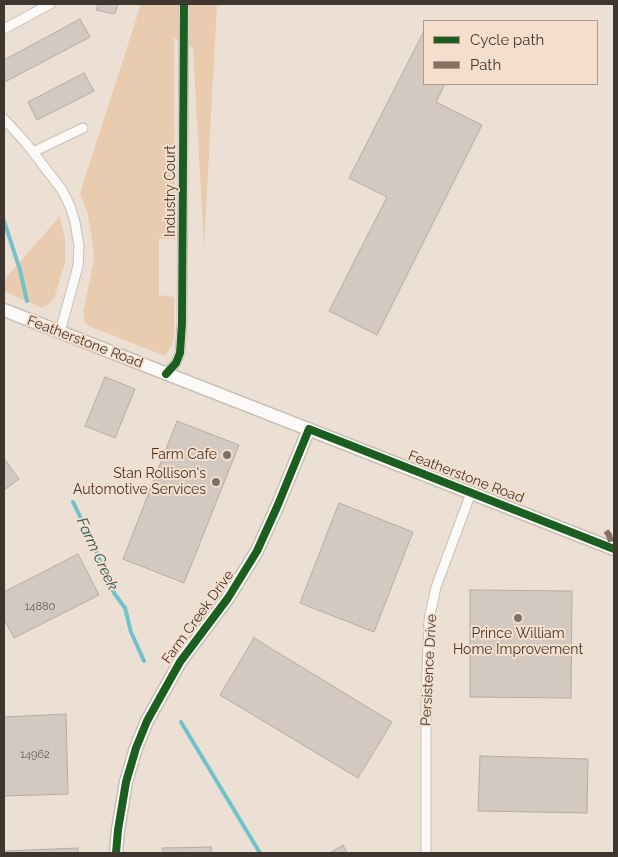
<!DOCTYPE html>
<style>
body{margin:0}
#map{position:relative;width:618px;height:857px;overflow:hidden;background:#ece0d5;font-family:Raleway,sans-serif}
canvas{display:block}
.frame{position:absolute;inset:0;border:5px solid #3f372f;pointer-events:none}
.legend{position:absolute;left:423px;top:20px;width:175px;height:65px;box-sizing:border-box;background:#f5dfcc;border:1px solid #ac9c8d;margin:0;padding:6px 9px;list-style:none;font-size:15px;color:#3f372f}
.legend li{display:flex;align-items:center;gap:10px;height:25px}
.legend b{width:25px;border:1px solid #ac9c8d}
</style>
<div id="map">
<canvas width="618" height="857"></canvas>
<div class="frame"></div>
<ul class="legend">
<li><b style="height:6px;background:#1b5e20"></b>Cycle path</li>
<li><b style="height:6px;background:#8d6e63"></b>Path</li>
</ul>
</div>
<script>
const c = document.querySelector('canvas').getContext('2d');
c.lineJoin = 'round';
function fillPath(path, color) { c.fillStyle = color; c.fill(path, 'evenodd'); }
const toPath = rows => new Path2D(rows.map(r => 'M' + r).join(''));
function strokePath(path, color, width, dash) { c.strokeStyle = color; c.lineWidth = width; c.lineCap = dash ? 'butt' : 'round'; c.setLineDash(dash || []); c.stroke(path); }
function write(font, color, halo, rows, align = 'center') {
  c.font = font + ' Raleway,sans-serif'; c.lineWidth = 4; c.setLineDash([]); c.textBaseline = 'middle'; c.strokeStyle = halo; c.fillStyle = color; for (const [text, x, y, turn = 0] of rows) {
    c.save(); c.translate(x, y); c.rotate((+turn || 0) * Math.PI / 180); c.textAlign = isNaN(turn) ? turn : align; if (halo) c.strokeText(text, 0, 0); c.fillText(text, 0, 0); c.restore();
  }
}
const green = toPath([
 [141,4,217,4,204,248,193,48,174,38,175,239,159,239,159,295,174,297,174,336,172,346,165,356,89,326,85,323,83,312,94,260,93,245,88,214,80,193],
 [60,216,65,240,65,263,54,299,49,304,42,308,4,291,4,280]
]);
const stream = toPath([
 [4,221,20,270,27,301],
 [73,502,90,537,114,593,125,608,131,632,144,661],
 [181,722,260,853]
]);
const building = toPath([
 [98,4,118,4,115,14,96,10,98,4],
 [80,19,90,37,5,82,4,60,80,19],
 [424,31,424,84,445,84,436,102,482,125,377,335,329,311,387,197,349,178,424,31],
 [84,73,94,91,37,120,28,102,84,73],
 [105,377,135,389,115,438,85,426,105,377],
 [177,421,239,445,184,583,123,559,177,421],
 [6,461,19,479,4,490,4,462,6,461],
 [339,503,413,532,374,632,300,603,339,503],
 [78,554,99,595,14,638,4,619,4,592,78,554],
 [470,590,572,591,571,698,470,697,470,590],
 [254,638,392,722,358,778,220,695,254,638],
 [66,714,68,794,4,796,4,717,66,714],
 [480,756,588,759,587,813,478,811,480,756],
 [343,845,347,853,330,853,343,845],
 [211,847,212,853,163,853,162,848,211,847],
 [78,848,78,853,4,853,4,851,78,848]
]);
const street = toPath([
 [4,29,50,4],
 [4,119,26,143,62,190,70,206,75,222,79,246,78,266,60,332],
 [33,152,83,128],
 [166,374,176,363,180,353,182,323,184,4],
 [426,853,426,700,429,620,436,587,471,493]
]);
const secondary = toPath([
 [4,310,614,549],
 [116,853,118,830,126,782,136,748,147,721,180,662,228,598,257,551,277,507,309,429]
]);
const quiet = toPath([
 [606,531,609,535,613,548]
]);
const cycleway = toPath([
 [166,374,176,363,180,353,182,323,184,4],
 [116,853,118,830,126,782,136,748,147,721,180,662,228,598,257,551,277,507,309,429,614,549]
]);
const markers = [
 [227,455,5,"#7c7269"],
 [216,482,5,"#7c7269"],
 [518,618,5,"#7c7269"]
];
const numberNames = [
 ["14880",40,607],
 ["14962",35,755]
];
const streetNames = [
 ["Industry Court",171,191,-90],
 ["Featherstone Road",85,342,21],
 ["Featherstone Road",466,477,21],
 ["Farm Creek Drive",198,617,-54],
 ["Persistence Drive",429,670,-87]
];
const poiNames = [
 ["Farm Cafe",217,455],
 ["Stan Rollison's",206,474],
 ["Automotive Services",206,490],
 ["Prince William",518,634,"center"],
 ["Home Improvement",518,650,"center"]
];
const waterNames = [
 ["Farm Creek",97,554,65]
];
fillPath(green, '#e9cbb0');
strokePath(stream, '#70c3ca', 4);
fillPath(building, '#d3c9c1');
strokePath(building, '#b6aca5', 1);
strokePath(street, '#c8bfb7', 11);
strokePath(secondary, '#c8bfb7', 15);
strokePath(street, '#fcfaf9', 9);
strokePath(secondary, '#fcfaf9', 12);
strokePath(quiet, '#8d6e63', 6, [12, 6]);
strokePath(cycleway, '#1b5e20', 8);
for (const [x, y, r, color] of markers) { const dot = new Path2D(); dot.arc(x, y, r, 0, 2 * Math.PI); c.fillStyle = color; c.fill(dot); strokePath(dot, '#f5dfcc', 2); }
write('11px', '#665d55', null, numberNames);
write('14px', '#3f372f', '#f5dfcc', streetNames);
write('14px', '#3f372f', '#f5dfcc', poiNames, 'right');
write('italic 15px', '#24575d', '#f5dfcc', waterNames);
</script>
